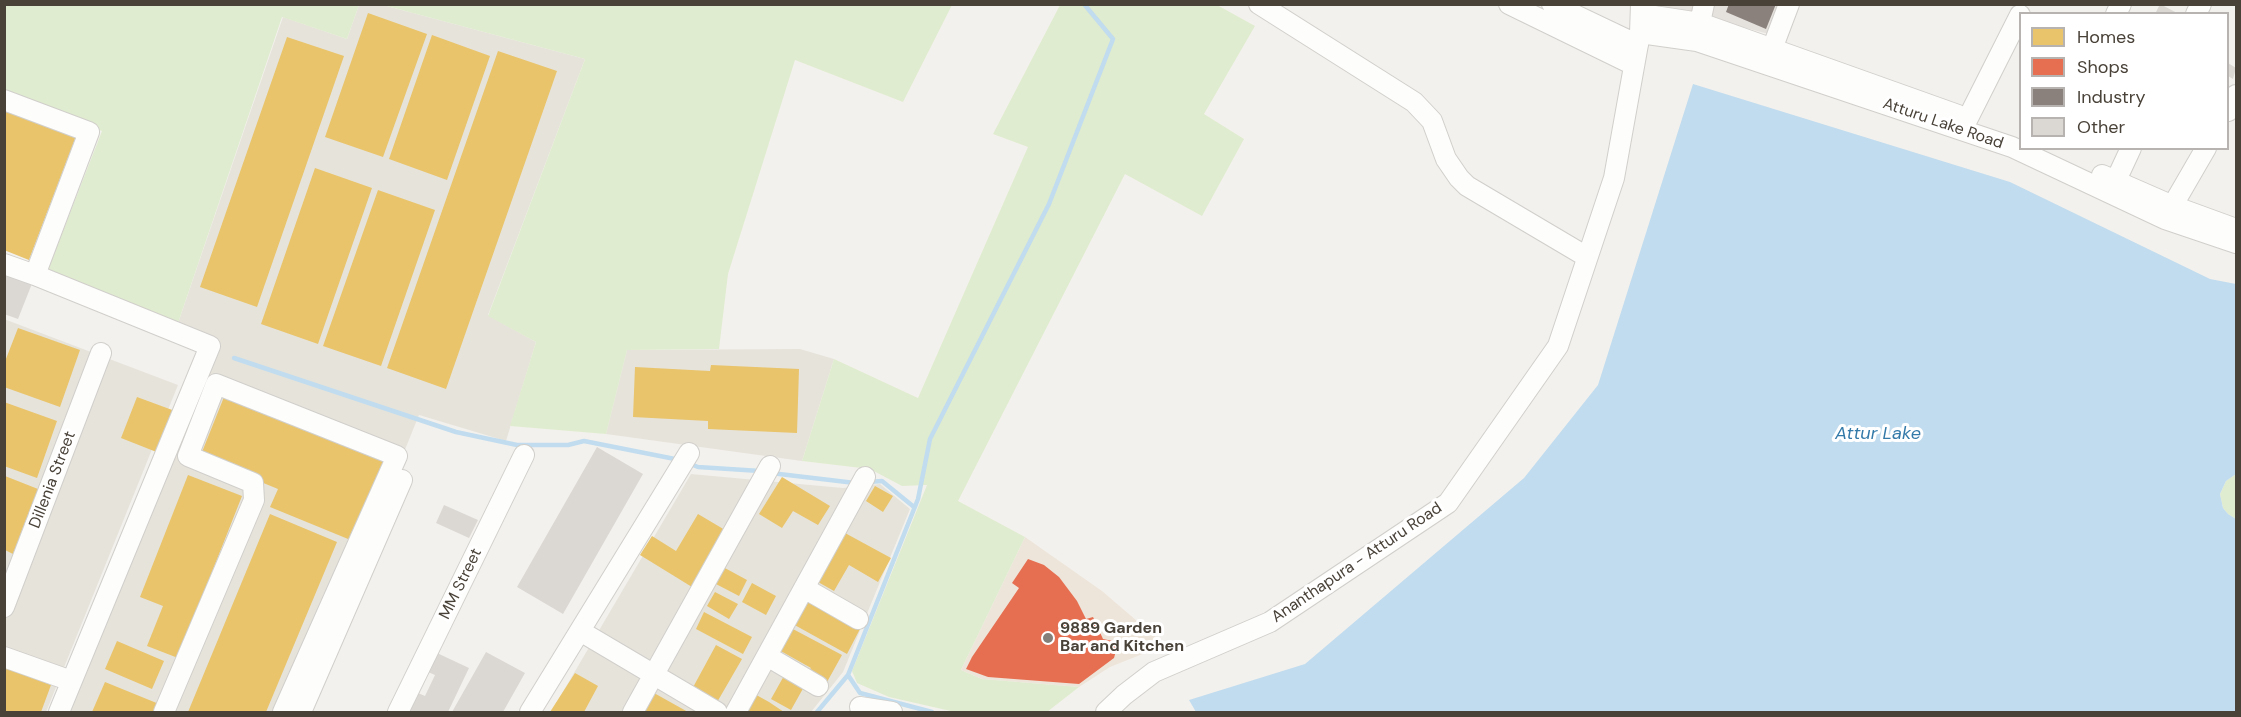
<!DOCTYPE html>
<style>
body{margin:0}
#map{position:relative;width:2241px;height:717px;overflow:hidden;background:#f3f1ed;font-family:"DM Sans",sans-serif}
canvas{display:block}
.frame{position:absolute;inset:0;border:6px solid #494239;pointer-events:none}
.legend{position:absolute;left:2019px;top:12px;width:210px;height:138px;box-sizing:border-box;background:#fff;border:2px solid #b6b3b0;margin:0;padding:8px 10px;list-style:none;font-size:18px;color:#494239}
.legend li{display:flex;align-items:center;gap:12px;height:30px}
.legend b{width:30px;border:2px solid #b6b3b0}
</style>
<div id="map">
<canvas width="2241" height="717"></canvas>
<div class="frame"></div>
<ul class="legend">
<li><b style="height:16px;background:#e9c46a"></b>Homes</li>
<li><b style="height:16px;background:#e76f51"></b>Shops</li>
<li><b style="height:16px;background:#8a817c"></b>Industry</li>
<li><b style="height:16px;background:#dbd8d4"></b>Other</li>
</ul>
</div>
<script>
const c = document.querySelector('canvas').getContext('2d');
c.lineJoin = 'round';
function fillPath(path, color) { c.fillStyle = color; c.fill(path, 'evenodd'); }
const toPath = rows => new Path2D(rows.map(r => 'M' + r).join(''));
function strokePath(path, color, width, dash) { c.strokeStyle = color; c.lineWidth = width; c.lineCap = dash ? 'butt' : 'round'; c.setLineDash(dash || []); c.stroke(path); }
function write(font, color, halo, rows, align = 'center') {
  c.font = font + ' "DM Sans",sans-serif'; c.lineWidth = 6; c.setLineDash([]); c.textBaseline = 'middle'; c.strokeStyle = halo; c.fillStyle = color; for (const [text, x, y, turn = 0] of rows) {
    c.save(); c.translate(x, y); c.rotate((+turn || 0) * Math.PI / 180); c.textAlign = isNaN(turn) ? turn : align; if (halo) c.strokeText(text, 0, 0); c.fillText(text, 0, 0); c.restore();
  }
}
const residential = toPath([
 [359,5,383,5,585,59,488,315,536,342,506,441,419,415,299,712,69,712,221,345,177,326,283,17,347,39],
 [4,319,178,385,46,712,5,712],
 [800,349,834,359,802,461,606,434,627,350],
 [691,474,843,488,880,484,910,509,843,672,811,712,551,712]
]);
const commercial = toPath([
 [1025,537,1102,591,1165,645,1110,667,1079,687,982,679,961,670]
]);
const industrial = toPath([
 [1658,5,1782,5,1769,34]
]);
const green = toPath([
 [4,5,359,5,347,39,282,17,177,326,47,272,102,131,5,94],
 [383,5,952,5,903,102,795,60,728,274,719,349,627,350,606,434,510,426,536,342,488,316,585,59],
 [1060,5,1217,5,1255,26,1204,114,1244,139,1202,216,1125,174,958,501,1025,537,961,670,982,679,1079,687,1047,712,955,712,889,697,857,683,852,671,927,485,902,486,870,469,802,461,834,359,918,398,1028,147,993,134],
 [2236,474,2236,519,2228,514,2223,508,2220,494,2226,481]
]);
const water = toPath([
 [1693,84,2010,182,2210,279,2236,284,2236,474,2226,481,2220,494,2223,508,2228,514,2236,519,2236,712,1196,712,1189,700,1305,664,1524,478,1598,385]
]);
const homes = toPath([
 [368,13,427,34,383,157,325,137],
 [432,35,490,56,447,180,389,159],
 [287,37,344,56,257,307,200,287],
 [498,51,557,71,446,389,387,368],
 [4,107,77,134,29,260,4,250],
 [315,168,372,188,318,344,261,324],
 [378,190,435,210,381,366,323,346],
 [18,328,80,350,60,407,4,387,4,364],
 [711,365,799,369,797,433,708,429,708,421,633,417,635,367,710,371],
 [137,397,175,411,159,453,121,438],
 [224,397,385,462,353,541,270,507,278,489,200,457],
 [4,402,57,421,37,478,4,466],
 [188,475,242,496,178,658,147,646,163,606,140,597],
 [5,476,38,489,13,554,5,550],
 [782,477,830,506,818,525,793,511,782,528,759,514],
 [875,486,893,496,883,512,866,501],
 [270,514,337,542,266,712,188,712],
 [698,514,725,530,692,587,640,555,652,536,676,551],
 [845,533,891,558,878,582,849,565,834,591,818,582],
 [723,567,747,580,739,596,714,583],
 [752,583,776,596,766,615,742,602],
 [715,592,738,604,729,619,707,606],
 [805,598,860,629,847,654,791,623],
 [704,612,752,637,743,654,696,629],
 [791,628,842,655,827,682,808,672,811,668,779,650],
 [117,641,164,661,152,689,105,669],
 [716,645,742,659,716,704,691,691],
 [4,667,51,685,41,712,4,712],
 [575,673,598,686,584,712,550,712],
 [785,674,805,685,791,710,771,699],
 [105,682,159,704,155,712,92,712],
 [751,692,769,702,784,712,740,712],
 [654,693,688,712,643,712]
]);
const shops = toPath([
 [1028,559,1044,565,1059,577,1077,601,1086,619,1093,617,1103,639,1113,641,1117,647,1114,658,1079,684,988,677,966,669,972,657,1019,588,1012,583]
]);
const industry = toPath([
 [1729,4,1776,4,1766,29,1726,12]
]);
const stream = toPath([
 [234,358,456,432,517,445,568,445,584,441,680,460],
 [688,463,698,467,760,471],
 [771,473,855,483],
 [869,482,882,481,914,507],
 [817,712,848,675],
 [932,712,860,693,848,675,918,499,930,439,1049,204,1113,39,1084,4]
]);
const building = toPath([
 [2160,4,2179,14,2155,14],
 [2228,63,2236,68,2233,79,2228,76],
 [4,270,33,281,18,319,4,314],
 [597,447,643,474,563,614,517,587],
 [444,505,478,520,469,538,436,523],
 [486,652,525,673,503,712,452,712],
 [437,653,469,668,448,712,409,712,418,693,425,696,435,675,428,672]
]);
const minor = toPath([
 [1259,4,1414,102,1432,121,1446,159,1459,178,1467,186,1587,257],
 [1509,4,1634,65],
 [1552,4,1638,45],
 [1641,14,1700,23,1958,115],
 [2116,14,2121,4],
 [2196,14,2201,4],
 [1700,23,1704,4],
 [1640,33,1697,41,2012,147,2165,219,2236,243],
 [1772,49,1789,4],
 [4,100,89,132,35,275,4,264],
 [2228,111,2236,95],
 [1962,130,2020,15],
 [2102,175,2173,206,2236,229],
 [2111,191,2131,148],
 [2166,217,2206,148],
 [35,275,210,346,59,712],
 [804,588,858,619],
 [4,607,101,353],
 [580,631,717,712],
 [767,656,818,686],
 [4,657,63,678],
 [860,707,892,712],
 [164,712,254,500,253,483,188,456,216,384,397,456,283,712],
 [301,712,402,480],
 [398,712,524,455],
 [530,712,689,453],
 [633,712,770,466],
 [736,712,865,477],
 [1106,712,1124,695,1154,672,1270,622,1448,503,1558,346,1614,178,1640,33,1641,4]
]);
const markers = [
 [1048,638,6,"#847f78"]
];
const streetNames = [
 ["Atturu Lake Road",1943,124,19],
 ["Dillenia Street",53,480,-69],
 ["Ananthapura - Atturu Road",1357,563,-34],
 ["MM Street",461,584,-64]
];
const poiNames = [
 ["9889 Garden",1060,629],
 ["Bar and Kitchen",1060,647]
];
const waterNames = [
 ["Attur Lake",1878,434]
];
fillPath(residential, '#e6e3db');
fillPath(commercial, '#ede5da');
fillPath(industrial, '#e5e1dd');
fillPath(green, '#e0eccf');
fillPath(water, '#c1dcee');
fillPath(homes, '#e9c46a');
fillPath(shops, '#e76f51');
fillPath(industry, '#8a817c');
strokePath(stream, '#c1dcee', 4.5);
fillPath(building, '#dbd8d4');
strokePath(minor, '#d1cfcb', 22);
strokePath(minor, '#fdfdfc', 20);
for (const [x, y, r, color] of markers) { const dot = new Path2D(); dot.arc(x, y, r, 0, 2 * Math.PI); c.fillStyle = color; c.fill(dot); strokePath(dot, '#fff', 2); }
write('16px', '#494239', '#fff', streetNames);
write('bold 16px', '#494239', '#fff', poiNames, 'left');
write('italic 18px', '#347aa9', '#fff', waterNames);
</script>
